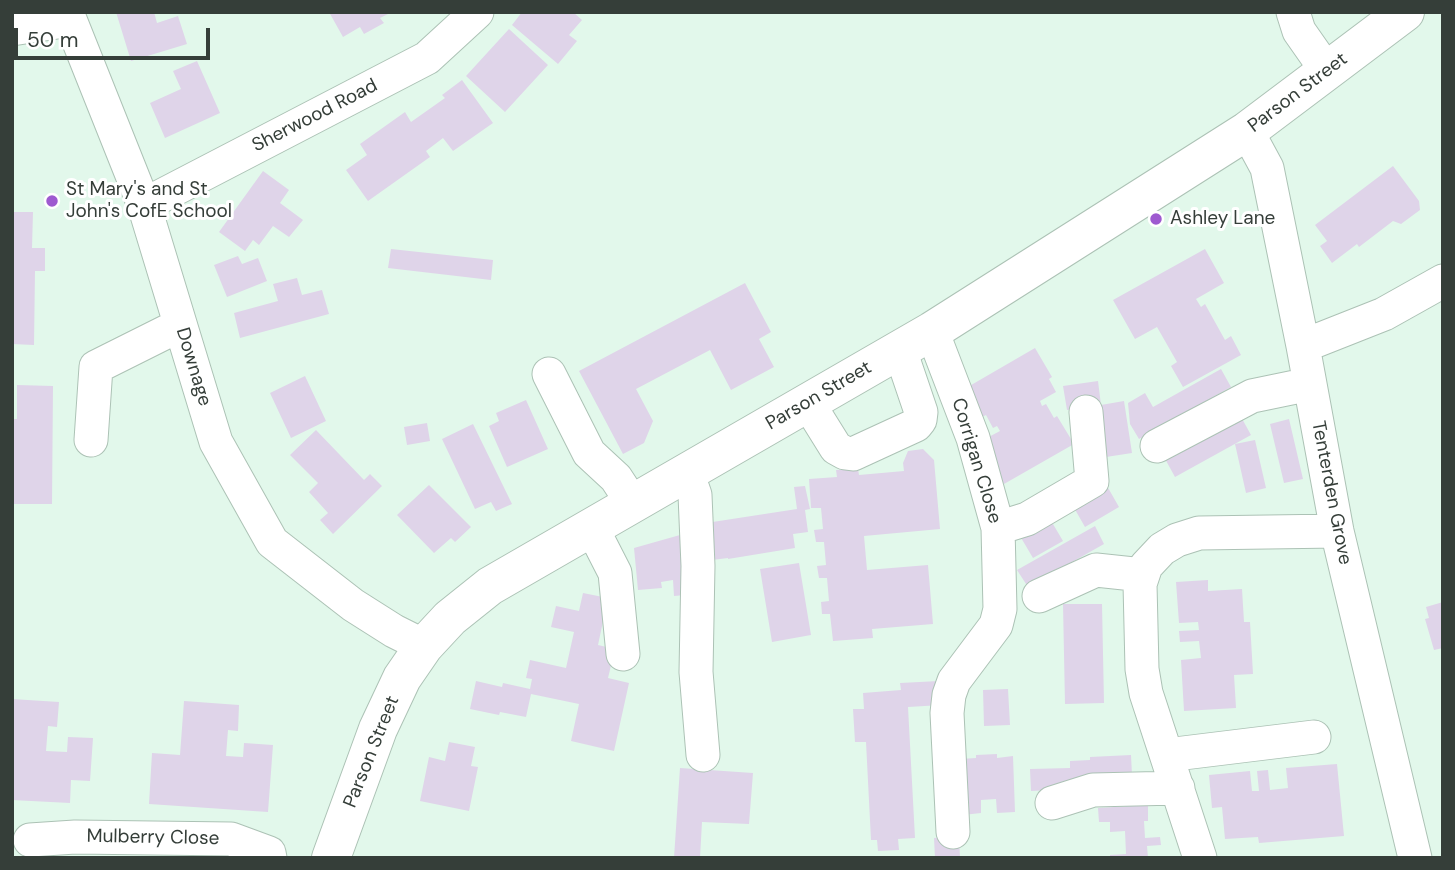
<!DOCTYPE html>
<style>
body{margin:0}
#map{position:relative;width:1455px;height:870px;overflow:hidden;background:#e2f8eb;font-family:"DM Sans",sans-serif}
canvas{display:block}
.frame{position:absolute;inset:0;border:14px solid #353e39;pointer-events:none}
.scale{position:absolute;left:14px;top:28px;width:196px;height:32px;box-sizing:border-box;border:4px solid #353e39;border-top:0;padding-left:9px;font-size:21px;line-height:24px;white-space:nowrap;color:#353e39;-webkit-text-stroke:5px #fff;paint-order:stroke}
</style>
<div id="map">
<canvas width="1455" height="870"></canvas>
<div class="frame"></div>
<div class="scale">50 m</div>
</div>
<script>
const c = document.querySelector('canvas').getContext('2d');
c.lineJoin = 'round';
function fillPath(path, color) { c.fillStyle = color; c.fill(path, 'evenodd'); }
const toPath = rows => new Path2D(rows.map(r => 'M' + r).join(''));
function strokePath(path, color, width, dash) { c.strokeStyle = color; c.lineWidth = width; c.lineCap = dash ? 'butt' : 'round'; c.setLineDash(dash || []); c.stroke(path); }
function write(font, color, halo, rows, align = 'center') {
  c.font = font + ' "DM Sans",sans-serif'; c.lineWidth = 6; c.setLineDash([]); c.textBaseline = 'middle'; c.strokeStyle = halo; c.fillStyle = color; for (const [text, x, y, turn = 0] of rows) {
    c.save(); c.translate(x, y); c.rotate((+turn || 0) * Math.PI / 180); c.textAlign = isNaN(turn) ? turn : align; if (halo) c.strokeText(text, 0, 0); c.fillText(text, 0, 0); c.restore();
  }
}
const building = toPath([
 [116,12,154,12,157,23,178,16,187,44,131,61],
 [329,12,392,12,380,18,384,23,364,34,360,27,343,37],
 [522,12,573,12,582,20,569,35,577,41,558,64,512,25],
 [509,29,548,65,505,112,466,76],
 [197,61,220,113,165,138,150,103,181,89,173,71],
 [462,80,493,123,453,151,443,138,426,151,430,157,368,201,346,170,367,155,360,144,405,112,411,122,445,98,442,95],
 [1393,166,1419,201,1420,210,1401,224,1393,221,1359,247,1357,244,1332,263,1320,246,1327,241,1315,225],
 [263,171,289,190,280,203,303,220,289,237,273,226,259,245,253,240,245,251,219,232],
 [12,212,33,212,32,248,45,248,45,271,35,271,34,345,12,344],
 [391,249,493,260,491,280,388,268],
 [1205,249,1224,283,1196,299,1201,307,1205,304,1225,340,1231,336,1241,355,1183,387,1171,366,1177,362,1157,327,1135,339,1113,300],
 [238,256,242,264,258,258,267,281,227,297,214,265],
 [297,278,302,295,322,290,329,314,240,338,234,313,278,301,273,284],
 [745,283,771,332,759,339,774,367,731,390,710,350,636,389,653,421,644,443,623,454,579,371],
 [1035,348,1052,377,1049,379,1056,392,1040,401,1042,406,1046,404,1054,418,1057,416,1074,444,1004,484,988,456,983,440,1000,431,997,426,993,428,986,415,982,417,966,388],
 [1221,369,1231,387,1139,439,1130,424,1128,403,1145,393,1153,407],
 [305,376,326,421,291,438,270,393],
 [1098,381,1101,405,1124,401,1132,453,1106,457,1098,405,1067,410,1063,386],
 [17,385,53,386,52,504,12,504,12,419,17,419],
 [526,400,548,449,507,467,489,426,499,421,496,413],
 [1240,415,1251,435,1175,477,1164,457],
 [1289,419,1303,479,1284,483,1270,424],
 [427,423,430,441,407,445,404,427],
 [473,424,512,504,496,511,491,502,475,509,442,439],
 [316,430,364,480,370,474,382,486,333,534,320,520,328,513,309,492,318,483,290,455],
 [1255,440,1266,488,1246,493,1235,444],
 [923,449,934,460,940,529,864,536,867,570,928,565,933,624,872,629,873,638,833,641,830,614,822,614,821,602,829,601,827,578,819,578,817,566,826,565,824,542,816,542,814,530,823,529,821,508,811,508,809,479,837,477,836,470,858,469,859,475,904,471,903,463,908,451],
 [429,485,471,527,455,542,451,538,434,553,397,515],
 [805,486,810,509,805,510,808,532,793,534,795,548,728,559,728,558,712,560,706,523,797,509,794,487],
 [1107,486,1119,507,1085,527,1073,506],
 [1050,519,1063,541,1033,558,1020,536],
 [1095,526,1104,544,1028,587,1017,570],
 [680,535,686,595,674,596,673,580,661,582,662,588,638,590,634,548],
 [799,563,811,635,772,642,760,569],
 [1208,580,1208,591,1242,589,1244,622,1250,622,1253,674,1234,675,1236,708,1184,711,1181,660,1201,658,1199,641,1180,642,1179,631,1199,630,1198,622,1179,623,1176,582],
 [583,593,608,598,598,645,615,649,608,678,629,683,614,751,571,741,579,704,531,694,526,717,500,712,499,715,470,709,476,681,502,687,503,683,530,689,532,679,526,678,530,660,566,668,574,632,551,627,556,606,579,611],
 [1443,602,1443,648,1434,650,1425,619,1429,618,1426,607],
 [1063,604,1102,604,1104,703,1065,704],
 [939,681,941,705,908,707,915,838,898,839,899,850,878,851,877,840,871,840,866,742,855,742,853,709,864,709,863,693,901,690,900,683],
 [1008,689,1010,725,984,726,983,690],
 [12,699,59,702,57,727,48,726,46,751,67,752,68,737,93,738,90,781,71,780,70,803,12,800],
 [184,701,239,705,238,731,228,730,226,756,243,757,244,743,273,745,268,812,149,804,152,753,180,755],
 [449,742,475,747,471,766,478,767,469,811,420,801,429,757,445,761],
 [997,754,997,758,1013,756,1015,812,997,813,996,799,981,800,981,813,963,815,960,759,976,758,976,755],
 [1131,755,1132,775,1071,789,1031,791,1030,769,1070,768,1070,761,1090,760,1090,757],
 [1337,764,1344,836,1259,843,1258,837,1225,839,1222,807,1212,808,1209,775,1250,771,1252,791,1259,791,1257,771,1268,770,1270,790,1288,788,1286,768],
 [680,768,753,773,749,824,702,822,700,858,674,858],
 [1148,805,1148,821,1144,821,1145,838,1160,837,1161,845,1147,846,1148,858,1110,858,1110,855,1126,854,1125,831,1110,832,1110,822,1099,822,1098,808],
 [959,836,960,858,935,858,934,838]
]);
const minor = toPath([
 [67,12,144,205,216,442,272,542,353,605,394,631,424,646],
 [1293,12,1299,31,1327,71],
 [12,29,70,20],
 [1247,131,1267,168,1303,346,1337,531,1415,858],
 [144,205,427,58,477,12],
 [932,331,973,438,998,528,1000,609,996,625,954,681,949,695,947,713,953,832],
 [1303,346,1384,314,1443,281],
 [549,374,589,453,616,478,633,504],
 [808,403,836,448,845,453,853,454,916,425,920,420,921,412,900,350],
 [91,440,96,367,180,325],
 [1157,446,1252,396,1310,384],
 [687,472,695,495,698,566,696,672,703,755],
 [592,528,615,573,623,654],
 [998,528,1027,519,1092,481,1086,412],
 [1039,596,1096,570,1143,575],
 [1167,755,1314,737],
 [1052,803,1093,790,1178,788],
 [30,840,75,837,231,839,269,853,270,858],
 [1200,858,1146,693,1142,669,1140,584,1146,566,1162,549,1177,540,1199,533,1337,531]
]);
const major = toPath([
 [331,858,378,729,402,678,424,646,450,618,490,586,932,331,1247,131,1405,12]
]);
const markers = [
 [52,201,7,"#9e5ad0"],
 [1156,219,7,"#9e5ad0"]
];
const streetNames = [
 ["Parson Street",1298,93,-37],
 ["Sherwood Road",315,116,-27],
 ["Downage",193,367,73],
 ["Parson Street",819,396,-30],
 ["Corrigan Close",976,461,73],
 ["Tenterden Grove",1331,493,79],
 ["Parson Street",372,752,-68],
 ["Mulberry Close",153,838,1]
];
const poiNames = [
 ["St Mary's and St",66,190],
 ["John's CofE School",66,212],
 ["Ashley Lane",1170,219]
];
fillPath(building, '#dfd4e9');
strokePath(minor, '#acc2b5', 35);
strokePath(major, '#acc2b5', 40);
strokePath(minor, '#fff', 33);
strokePath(major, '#fff', 38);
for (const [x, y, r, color] of markers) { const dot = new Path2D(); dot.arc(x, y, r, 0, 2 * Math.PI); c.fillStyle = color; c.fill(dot); strokePath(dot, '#fff', 2.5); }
write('19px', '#353e39', '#fff', streetNames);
write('19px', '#353e39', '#fff', poiNames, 'left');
</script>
